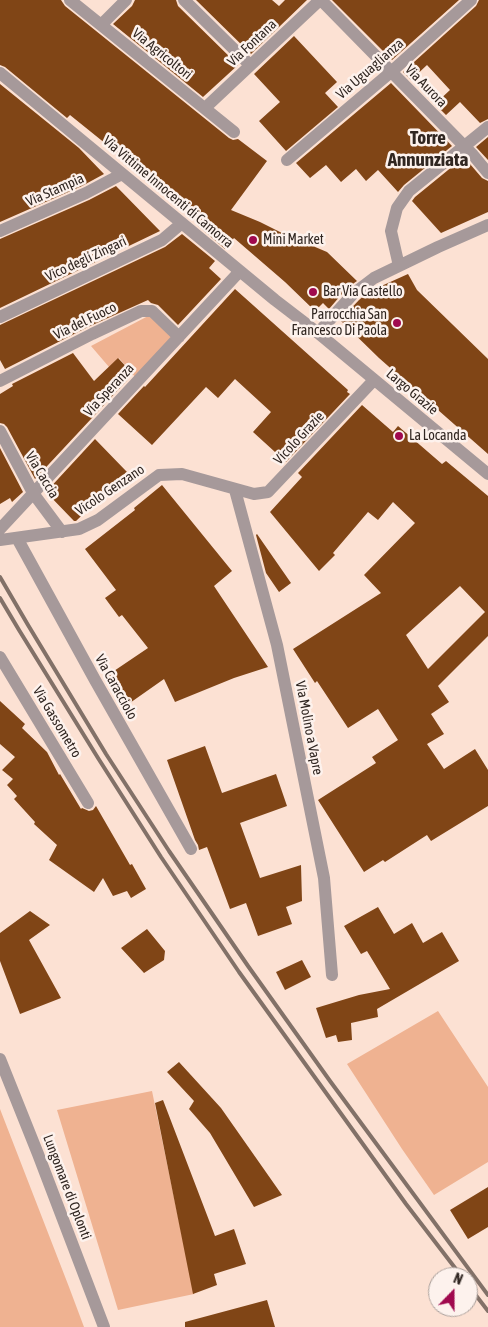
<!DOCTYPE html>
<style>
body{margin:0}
#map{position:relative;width:488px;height:1327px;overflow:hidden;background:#fce1d3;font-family:"Asap Condensed",sans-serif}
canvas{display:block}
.north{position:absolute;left:428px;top:1267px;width:50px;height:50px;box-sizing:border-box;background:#fdf2ed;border:1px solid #aba09b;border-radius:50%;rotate:22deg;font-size:14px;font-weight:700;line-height:20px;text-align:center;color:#302621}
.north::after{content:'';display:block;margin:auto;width:18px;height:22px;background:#a0094e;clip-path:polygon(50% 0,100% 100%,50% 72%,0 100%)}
</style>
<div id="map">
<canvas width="488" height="1327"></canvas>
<div class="north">N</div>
</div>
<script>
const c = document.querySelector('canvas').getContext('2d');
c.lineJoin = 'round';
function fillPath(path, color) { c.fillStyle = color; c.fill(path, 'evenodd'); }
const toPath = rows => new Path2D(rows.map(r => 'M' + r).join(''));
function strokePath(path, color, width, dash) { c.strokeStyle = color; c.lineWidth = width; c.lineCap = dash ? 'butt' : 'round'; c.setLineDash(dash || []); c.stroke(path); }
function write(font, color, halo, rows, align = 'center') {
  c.font = font + ' "Asap Condensed",sans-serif'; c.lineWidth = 5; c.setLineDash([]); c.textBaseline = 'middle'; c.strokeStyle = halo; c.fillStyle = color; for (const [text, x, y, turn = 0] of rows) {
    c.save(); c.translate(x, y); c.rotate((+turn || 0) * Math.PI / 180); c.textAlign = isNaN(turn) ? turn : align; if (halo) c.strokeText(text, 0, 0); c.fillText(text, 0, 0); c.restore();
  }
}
const green = toPath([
 [150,315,173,336,136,378,119,358,109,367,91,346],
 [438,1011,488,1087,488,1162,434,1195,402,1149,347,1064],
 [152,1091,194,1294,118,1310,57,1110],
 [0,1109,69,1287,84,1327,0,1327]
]);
const building = toPath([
 [0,0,61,0,65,6,229,138,233,140,238,139,267,161,231,210,260,222,300,242,301,241,327,252,357,281,347,288,329,309,323,303,315,311,285,282,234,238,225,249,196,224,198,223,167,197,168,194,70,115,67,118,5,67,0,65],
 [135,0,176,0,178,6,238,65,203,97,113,24,132,6],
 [196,0,272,0,279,6,285,0,307,0,251,54],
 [332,0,459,0,392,60],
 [479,0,488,0,488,119,480,123,460,102,446,115,435,104,450,90,427,65,411,80,403,72,476,6],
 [294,36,337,82,325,93,338,107,286,151,259,121,280,102,254,74],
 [391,83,452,146,404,185,398,192,378,170,366,181,356,169,341,182,326,165,310,178,296,163],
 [0,84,79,148,104,174,82,186,0,222],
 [488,137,488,160,476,147],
 [464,157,482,178,488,181,488,212,441,233,412,201,415,197],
 [116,186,160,231,0,308,0,239,89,200],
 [182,234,215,261,209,268,221,279,178,325,158,305,151,303,148,300,88,327,5,369,0,360,0,325,165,247],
 [408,274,417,290,488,359,488,454,379,358,340,320,359,300,368,292],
 [235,289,348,390,347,392,350,394,286,462,253,432,271,412,235,379,218,398,206,387,152,445,118,414,144,386,145,387],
 [73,353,94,381,118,358,133,374,35,479,7,427,4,424,0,423,0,394,13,386,12,384],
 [362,405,393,432,398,426,442,464,446,461,488,496,488,636,438,686,449,702,431,714,444,734,427,744,444,769,475,749,488,770,488,806,431,841,427,835,385,862,383,860,364,872,318,800,376,763,372,757,398,740,378,709,348,728,317,681,315,683,293,649,381,593,364,575,415,523,393,502,378,520,368,512,333,553,335,555,319,571,270,512,302,477,298,473],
 [460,586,485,612,428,669,406,635],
 [95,439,127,472,76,521,74,521,46,492],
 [0,448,23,492,12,502,10,498,0,504],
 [162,485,232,571,214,586,268,667,234,678,175,702,164,679,127,705,108,675,148,648,122,615,119,617,105,598,116,590,85,549,135,510,134,508],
 [257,534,291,583,279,592,266,573,256,535],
 [0,701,25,724,22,728,47,752,59,775,60,774,81,809,82,808,89,811,93,810,96,806,130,865,132,864,146,889,131,898,127,891,113,896,103,878,94,892,49,860,57,845,34,824,35,822,14,799,17,796,7,785,13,779,2,770,15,757,0,744],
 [205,746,222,793,276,774,287,806,240,823,260,878,301,865,302,901,286,907,292,924,258,936,246,903,230,909,207,847,199,850,198,845,195,840,167,760],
 [378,907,394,934,412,923,423,943,442,932,459,961,377,1009,378,1017,351,1023,352,1040,338,1042,336,1035,326,1038,316,1008,359,995,390,989,367,951,361,954,344,926],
 [30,911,50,925,29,940,61,998,20,1014,0,961,0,933],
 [147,929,165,951,164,960,144,973,121,948],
 [302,960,311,977,285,990,276,972],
 [179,1062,221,1108,282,1195,254,1207,210,1133,189,1109,194,1101,167,1072],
 [163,1100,215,1236,234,1229,246,1264,214,1274,217,1285,193,1294,155,1103],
 [488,1187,488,1227,468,1239,450,1210],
 [267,1300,275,1327,185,1327,185,1322]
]);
const minor = toPath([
 [70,0,234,132],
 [184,0,250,65],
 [321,0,473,155,488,173],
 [101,25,126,0],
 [0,73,275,300,318,333,488,474],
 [205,108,320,0],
 [287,160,391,72,471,0],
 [0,231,86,193,122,174],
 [399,266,391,231,397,208,409,191,488,127],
 [0,317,162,240,182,223],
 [318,333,353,294,374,278,438,247,488,225],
 [0,381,92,334,141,311,152,311,179,337],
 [0,431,33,493,62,532],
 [235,490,277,645,324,878,332,975],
 [0,529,240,271],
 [17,538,95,680,191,849],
 [0,540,79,529,98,520,159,475,182,474,254,494,268,492,374,380],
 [0,657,88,803],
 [0,1059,38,1154,104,1327]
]);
const rail = toPath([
 [0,577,28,625,106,754,169,851,248,966,330,1081,488,1295],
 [0,598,19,630,98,758,161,857,239,972,406,1204,462,1277],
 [468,1285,488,1311]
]);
const markers = [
 [253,240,5,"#a0094e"],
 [313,292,5,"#a0094e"],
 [397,323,5,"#a0094e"],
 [399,436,5,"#a0094e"]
];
const streetNames = [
 ["Via Fontana",252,43,-43],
 ["Via Agricoltori",162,54,39],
 ["Via Uguaglianza",370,69,-41],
 ["Via Aurora",426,86,46],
 ["Via Stampia",55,190,-24],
 ["Via Vittime Innocenti di Camorra",168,192,40],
 ["Vico degli Zingari",86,259,-25],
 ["Via del Fuoco",85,321,-26],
 ["Via Speranza",109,390,-47],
 ["Largo Grazie",412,392,40],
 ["Vicolo Grazie",299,438,-47],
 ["Via Caccia",42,475,59],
 ["Vicolo Genzano",110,490,-34],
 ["Via Caracciolo",116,687,61],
 ["Via Gassometro",57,722,59],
 ["Via Molino a Vapre",309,728,79],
 ["Lungomare di Oplonti",67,1187,69]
];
const poiNames = [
 ["Mini Market",263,240],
 ["Bar Via Castello",323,292],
 ["Parrocchia San",387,315,"right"],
 ["Francesco Di Paola",387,331,"right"],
 ["La Locanda",409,436]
];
const districtNames = [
 ["Torre",428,138],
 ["Annunziata",428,160]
];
fillPath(green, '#efb291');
fillPath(building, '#804516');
strokePath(minor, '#a6999a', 12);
strokePath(rail, '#827168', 4);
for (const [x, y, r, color] of markers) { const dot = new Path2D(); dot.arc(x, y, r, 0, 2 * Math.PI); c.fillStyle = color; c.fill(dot); strokePath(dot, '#fdf2ed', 2); }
write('14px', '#302621', '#fdf2ed', streetNames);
write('14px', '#302621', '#fdf2ed', poiNames, 'left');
write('bold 19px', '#302621', '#fdf2ed', districtNames);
</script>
